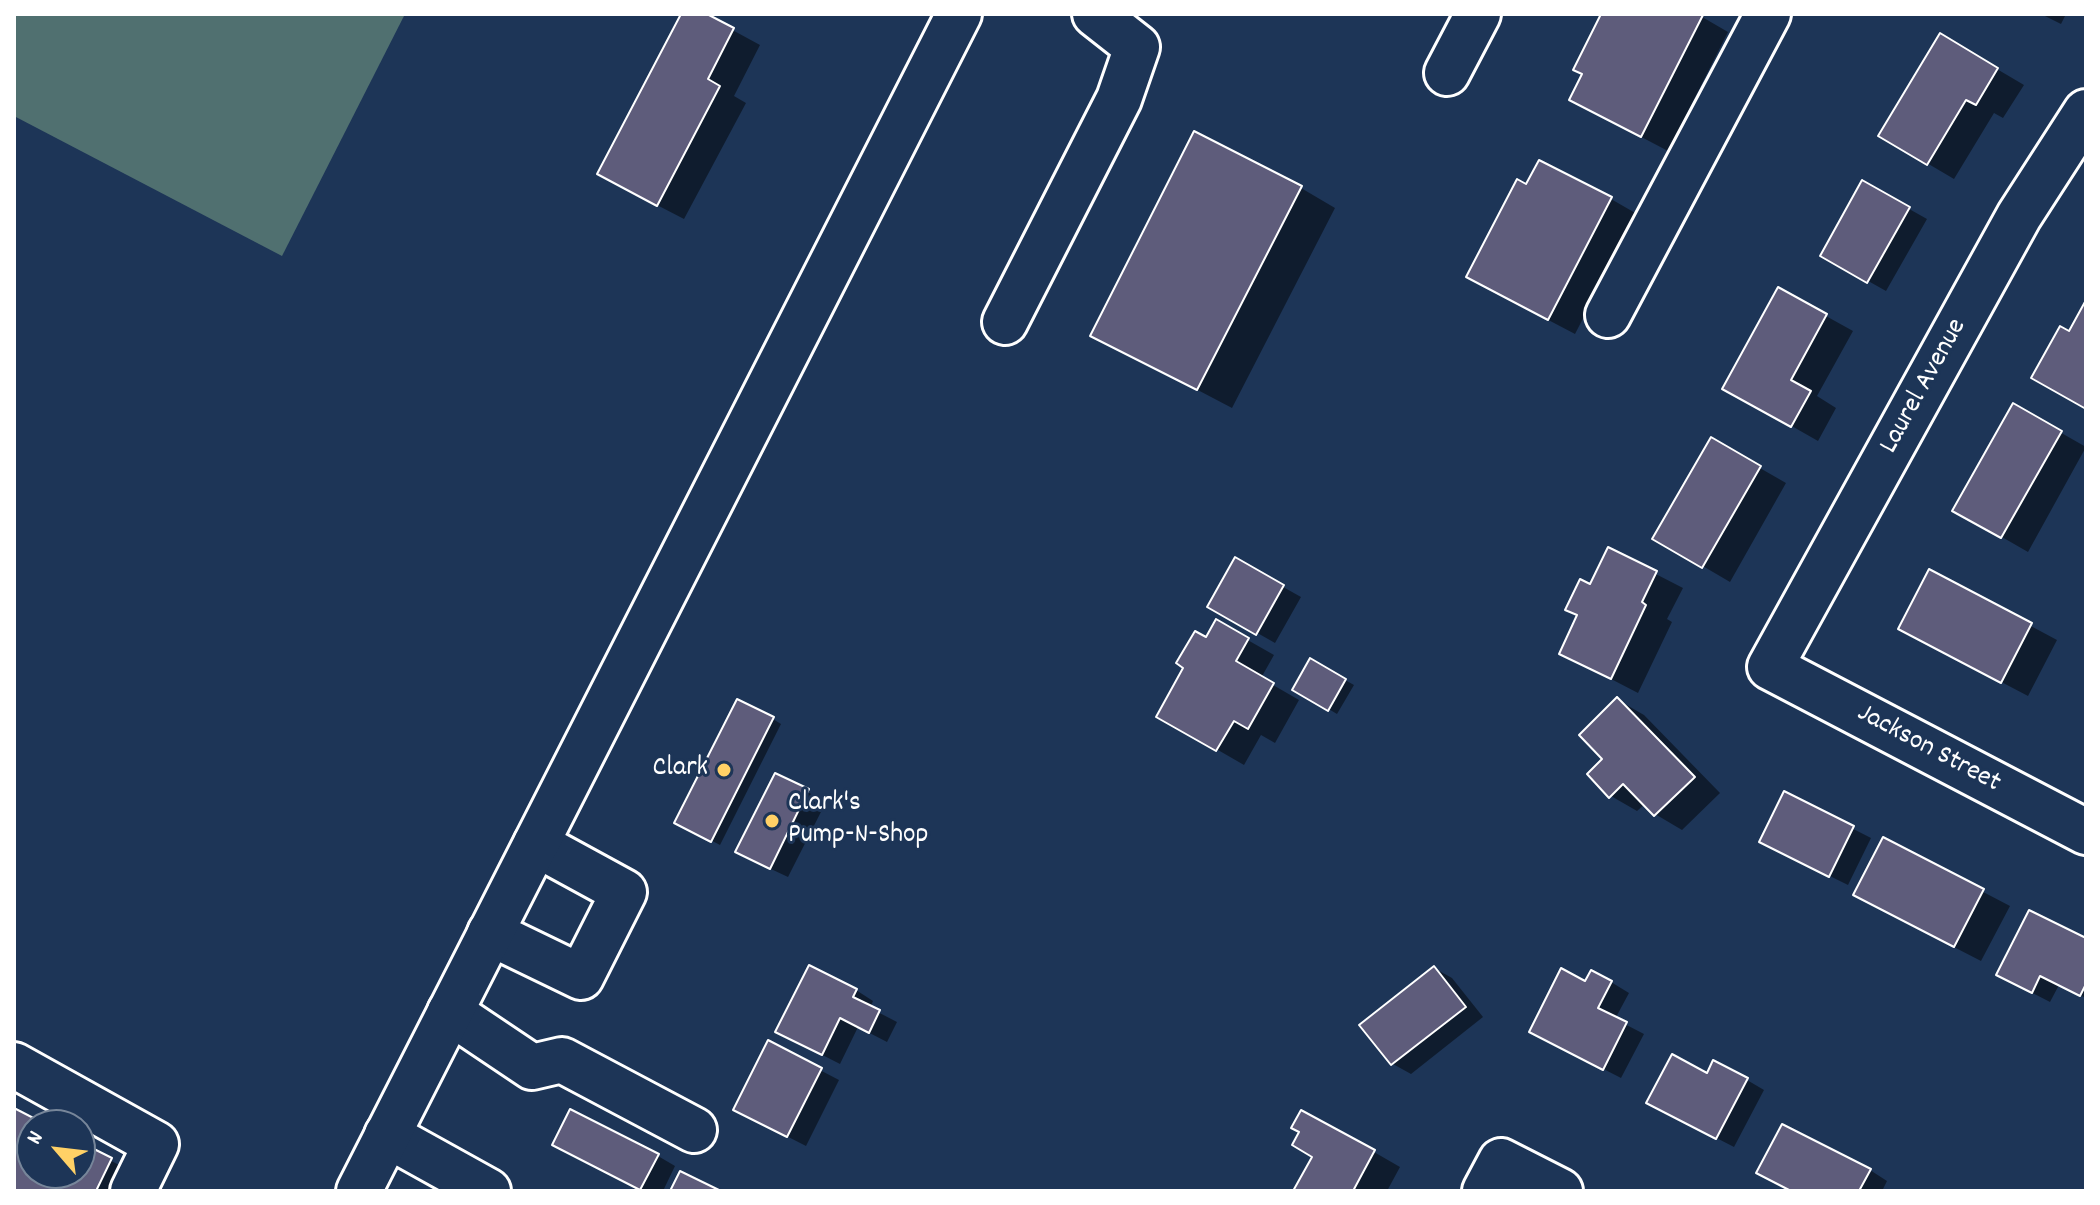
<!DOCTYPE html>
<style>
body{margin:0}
#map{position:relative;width:2100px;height:1205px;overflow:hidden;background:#1d3557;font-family:Dekko,sans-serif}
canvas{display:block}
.frame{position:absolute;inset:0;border:16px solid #fff;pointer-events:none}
.north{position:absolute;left:16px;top:1109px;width:80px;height:80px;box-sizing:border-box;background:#1d3557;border:2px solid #77869a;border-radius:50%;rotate:298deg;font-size:22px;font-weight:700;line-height:32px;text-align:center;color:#fff}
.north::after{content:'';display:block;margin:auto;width:28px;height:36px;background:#ffd166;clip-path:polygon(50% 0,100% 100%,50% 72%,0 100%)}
</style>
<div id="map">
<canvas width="2100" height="1205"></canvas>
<div class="frame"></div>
<div class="north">N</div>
</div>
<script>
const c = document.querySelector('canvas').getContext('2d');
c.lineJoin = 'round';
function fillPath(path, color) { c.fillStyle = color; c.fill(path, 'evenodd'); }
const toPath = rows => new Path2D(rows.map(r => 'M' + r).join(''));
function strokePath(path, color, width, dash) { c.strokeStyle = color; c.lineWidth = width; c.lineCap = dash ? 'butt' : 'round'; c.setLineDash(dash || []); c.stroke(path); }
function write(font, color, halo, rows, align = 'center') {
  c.font = font + ' Dekko,sans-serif'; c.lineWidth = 6; c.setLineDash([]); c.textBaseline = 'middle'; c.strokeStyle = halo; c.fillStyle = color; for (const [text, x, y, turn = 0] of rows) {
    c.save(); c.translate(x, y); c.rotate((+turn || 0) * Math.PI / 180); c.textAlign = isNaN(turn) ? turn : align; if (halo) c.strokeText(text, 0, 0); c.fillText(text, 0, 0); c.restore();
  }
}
const green = toPath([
 [14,14,405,14,282,256,14,116]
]);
const shadow = toPath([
 [684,14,703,14,760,45,734,96,746,103,684,219,626,189],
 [1604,14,1697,14,1728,32,1668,151,1571,100,1584,74,1576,69],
 [2041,14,2066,14,2061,24],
 [1941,36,2024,85,2003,118,1994,113,1954,179,1881,136],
 [1863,183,1927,219,1886,291,1822,255],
 [1526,187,1611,199,1637,214,1575,334,1495,292],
 [1301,188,1335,208,1232,408,1093,335],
 [1779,290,1853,331,1817,396,1836,408,1818,441,1725,388],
 [2014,406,2086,447,2028,552,1955,510],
 [1711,440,1786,483,1730,582,1655,538],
 [1609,550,1683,588,1667,619,1672,622,1638,693,1561,653],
 [1235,560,1301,597,1275,643,1210,606],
 [1930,572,2057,640,2028,696,1927,643],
 [1216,622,1274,655,1261,678,1299,700,1275,743,1261,735,1244,765,1159,716],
 [1311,661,1354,685,1337,714,1295,689],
 [1618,700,1644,715,1720,793,1682,830,1655,814,1645,804,1637,811,1611,796,1605,759],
 [773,719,781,724,720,845,676,822],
 [776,775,826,802,788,877,756,862],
 [1785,794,1871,838,1848,885,1779,851],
 [1884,840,2010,906,1981,961,1882,910],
 [2086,940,2086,998,2059,985,2050,1002,2017,985],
 [1434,968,1452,978,1483,1017,1411,1074,1393,1064,1362,1025],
 [1611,982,1629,993,1615,1019,1644,1034,1621,1078,1549,1041,1586,984],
 [856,990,873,1001,870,1008,897,1022,887,1042,858,1027,840,1064,795,1041],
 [768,1043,839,1080,806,1146,753,1119],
 [1708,1075,1747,1080,1764,1090,1734,1147,1666,1112],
 [14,1111,42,1125,32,1125,32,1173,80,1173,80,1144,145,1179,140,1191,14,1191],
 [1374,1152,1400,1167,1387,1191,1295,1191],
 [572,1154,658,1156,675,1166,663,1191,644,1191],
 [1870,1170,1887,1181,1882,1191,1793,1191]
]);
const building = toPath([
 [681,14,707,14,734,28,708,79,720,86,657,206,597,174,681,14],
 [1601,14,1703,15,1641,137,1569,100,1582,74,1573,70,1601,14],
 [1940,33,1998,68,1976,105,1966,100,1927,165,1878,136,1940,33],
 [1194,131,1302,186,1197,390,1090,336,1194,131],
 [1539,160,1612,197,1548,320,1466,277,1517,179,1526,184,1539,160],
 [1862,180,1910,207,1867,283,1820,256,1862,180],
 [1778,287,1827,314,1791,380,1811,391,1791,427,1722,389,1778,287],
 [2086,300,2086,409,2031,378,2060,326,2069,331,2086,300],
 [2013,403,2062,431,2001,538,1952,511,2013,403],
 [1711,437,1761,466,1702,568,1652,539,1711,437],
 [1608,547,1657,571,1642,602,1646,605,1611,679,1559,654,1577,615,1565,610,1580,579,1590,584,1608,547],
 [1235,557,1284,585,1256,635,1207,607,1235,557],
 [1929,569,2032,623,2001,683,1898,629,1929,569],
 [1216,619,1249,638,1236,661,1274,683,1248,729,1234,721,1216,751,1156,717,1183,668,1176,663,1195,631,1206,637,1216,619],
 [1310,658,1346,679,1328,711,1292,690,1310,658],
 [1617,697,1695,777,1654,816,1623,784,1609,798,1587,774,1602,759,1579,735,1617,697],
 [737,699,774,717,711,842,674,823,737,699],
 [775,773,809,789,770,869,735,852,775,773],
 [1784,791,1854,826,1829,877,1759,842,1784,791],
 [1883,837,1984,889,1954,947,1853,895,1883,837],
 [2029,910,2086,938,2086,984,2080,996,2040,976,2032,993,1996,975,2029,910],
 [809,965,857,989,853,997,880,1010,869,1033,840,1018,822,1055,775,1032,809,965],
 [1434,966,1466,1007,1391,1065,1359,1025,1434,966],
 [1561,968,1585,981,1591,970,1612,981,1598,1008,1627,1022,1603,1070,1529,1032,1561,968],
 [768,1040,822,1068,787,1137,733,1110,768,1040],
 [1672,1054,1707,1073,1713,1060,1748,1078,1716,1139,1646,1103,1672,1054],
 [14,1108,47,1125,32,1125,32,1173,80,1173,80,1142,112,1158,96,1191,14,1191,14,1108],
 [570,1109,659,1154,640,1190,552,1145,570,1109],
 [1301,1110,1375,1150,1353,1191,1293,1191,1312,1157,1292,1145,1299,1132,1291,1128,1301,1110],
 [1782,1124,1871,1169,1859,1191,1791,1191,1756,1173,1782,1124],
 [680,1171,721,1191,670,1191,680,1171]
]);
const minor = toPath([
 [1447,73,1478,14],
 [2086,112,2019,216,1770,667,2086,832],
 [1608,315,1768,14],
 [1005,322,1119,99,1137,47,1095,14],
 [490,933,581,977,624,892,536,844],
 [450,1012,532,1067,562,1060,694,1130],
 [14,1065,156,1144,133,1191],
 [387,1135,488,1191],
 [1485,1191,1501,1161,1560,1191]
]);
const major = toPath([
 [359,1191,959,14]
]);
const markers = [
 [724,770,8,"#ffd166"],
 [772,821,8,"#ffd166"]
];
const streetNames = [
 ["Laurel Avenue",1925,387,-61],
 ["Jackson Street",1928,750,28]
];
const poiNames = [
 ["Clark",708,770],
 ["Clark's",788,805,"left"],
 ["Pump-N-Shop",788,837,"left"]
];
fillPath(green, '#507070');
fillPath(shadow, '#0007');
fillPath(building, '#5e5c7b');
strokePath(building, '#fff', 2);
strokePath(minor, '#fff', 50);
strokePath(major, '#fff', 50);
strokePath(minor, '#1d3557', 44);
strokePath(major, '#1d3557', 44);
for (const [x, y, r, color] of markers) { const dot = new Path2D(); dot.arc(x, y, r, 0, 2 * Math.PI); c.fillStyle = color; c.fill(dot); strokePath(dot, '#1d3557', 3); }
write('28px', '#fff', '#1d3557', streetNames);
write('28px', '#fff', '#1d3557', poiNames, 'right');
</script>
